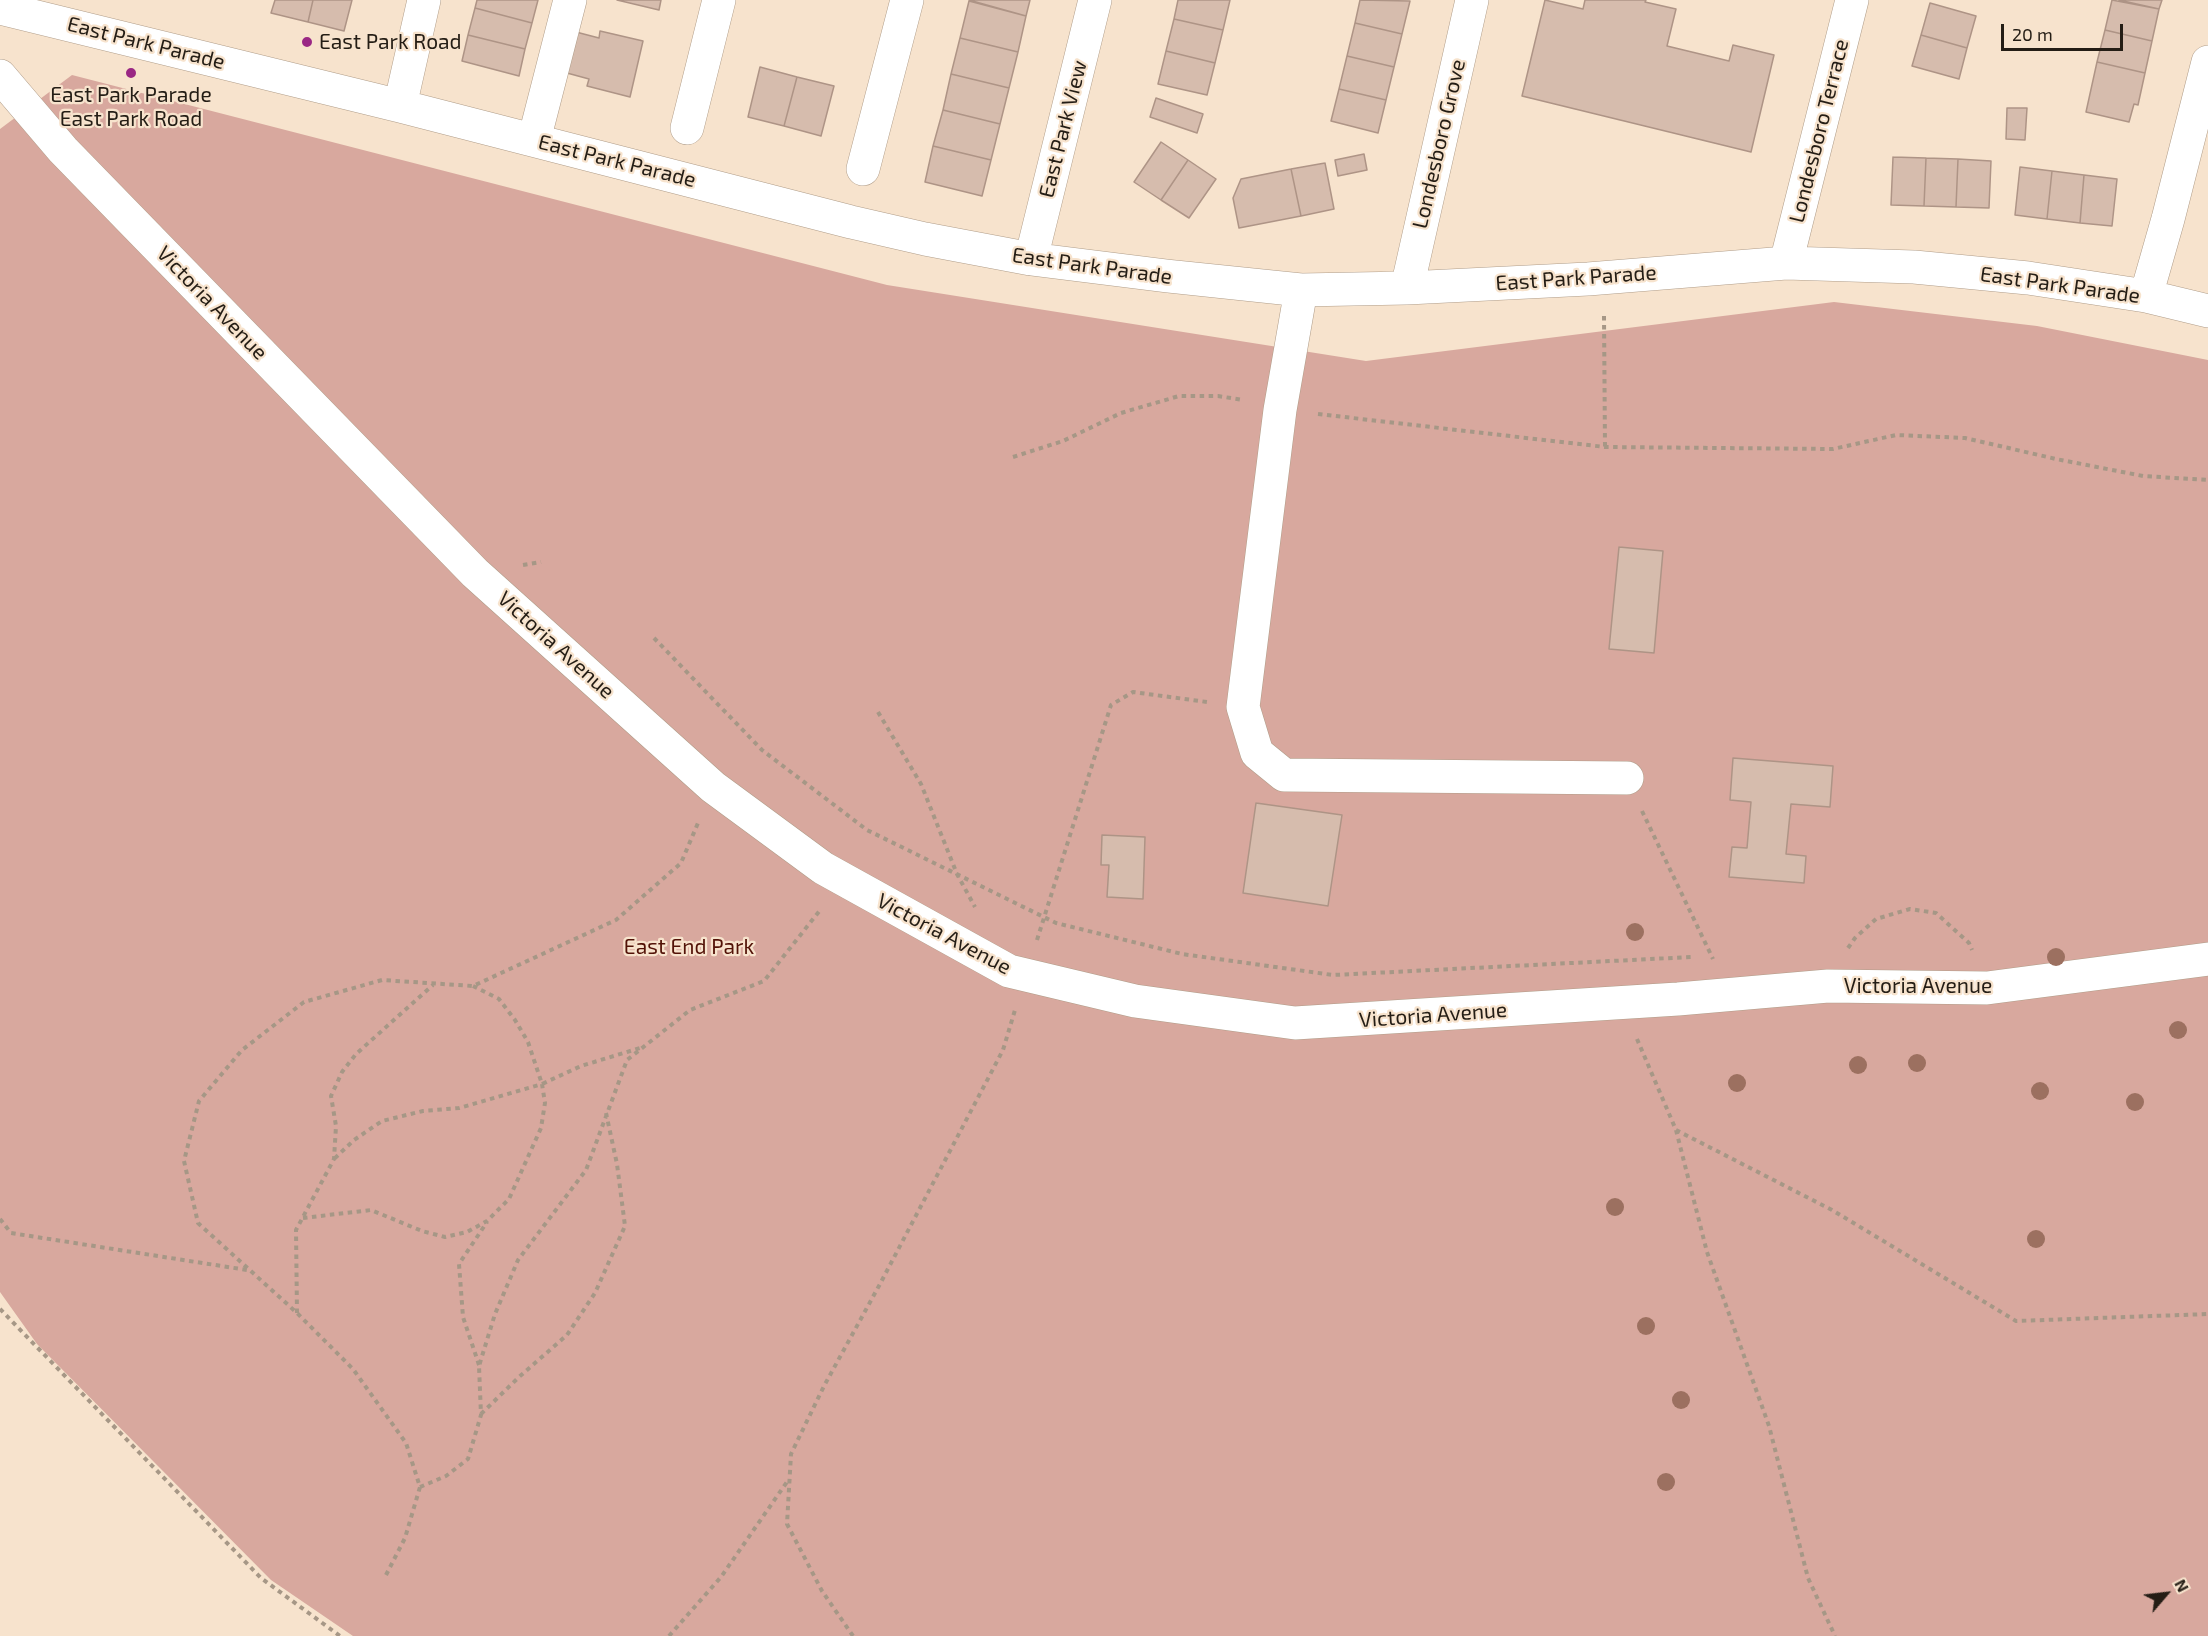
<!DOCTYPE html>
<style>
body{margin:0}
#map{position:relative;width:2208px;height:1636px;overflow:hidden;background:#f7e3cd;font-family:"Exo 2",sans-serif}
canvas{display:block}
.north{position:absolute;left:2136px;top:1564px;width:60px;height:60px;-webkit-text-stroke:4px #f7e3cd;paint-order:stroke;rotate:62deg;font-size:16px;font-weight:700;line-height:24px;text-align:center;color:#241d15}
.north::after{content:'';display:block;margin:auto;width:21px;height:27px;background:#241d15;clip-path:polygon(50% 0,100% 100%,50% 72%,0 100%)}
.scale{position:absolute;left:2001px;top:24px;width:122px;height:27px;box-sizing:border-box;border:3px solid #241d15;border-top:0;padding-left:8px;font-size:18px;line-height:21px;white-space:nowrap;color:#241d15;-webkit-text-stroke:4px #f7e3cd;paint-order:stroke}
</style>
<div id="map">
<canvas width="2208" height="1636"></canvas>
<div class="north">N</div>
<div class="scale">20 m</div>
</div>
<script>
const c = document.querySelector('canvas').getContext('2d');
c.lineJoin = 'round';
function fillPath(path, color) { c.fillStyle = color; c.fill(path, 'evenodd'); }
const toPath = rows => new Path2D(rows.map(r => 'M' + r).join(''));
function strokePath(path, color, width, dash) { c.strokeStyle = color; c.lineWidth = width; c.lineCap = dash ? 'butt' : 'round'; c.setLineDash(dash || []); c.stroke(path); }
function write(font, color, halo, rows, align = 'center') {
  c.font = font + ' "Exo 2",sans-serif'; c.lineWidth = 4.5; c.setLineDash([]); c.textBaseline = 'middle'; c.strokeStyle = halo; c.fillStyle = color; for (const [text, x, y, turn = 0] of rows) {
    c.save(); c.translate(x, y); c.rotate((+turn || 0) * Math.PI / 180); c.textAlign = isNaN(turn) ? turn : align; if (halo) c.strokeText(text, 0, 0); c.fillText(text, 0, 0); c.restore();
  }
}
const green = toPath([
 [72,75,887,285,1366,361,1834,302,2037,326,2208,360,2208,1636,353,1636,271,1580,37,1344,0,1292,0,129]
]);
const building = toPath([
 [275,0,313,0,308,22,271,13,275,0],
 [313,0,352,0,344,31,308,22,313,0],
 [477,0,538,0,532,23,475,8,477,0],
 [617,0,661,0,659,10,617,0],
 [969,0,1030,0,1026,16,969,0],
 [1178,0,1230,0,1223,30,1174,19,1178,0],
 [1360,0,1410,1,1402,34,1355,23,1360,0],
 [1545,0,1583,9,1585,0,1646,0,1645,2,1676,9,1667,46,1729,61,1733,45,1774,55,1751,152,1522,96,1545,0],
 [2112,0,2159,9,2152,41,2105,30,2112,0],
 [2119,0,2162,0,2159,9,2119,0],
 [969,1,1026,16,1018,52,960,38,969,1],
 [1930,3,1976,16,1967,48,1921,35,1930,3],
 [475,8,532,23,525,49,468,35,475,8],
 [1174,19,1223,30,1215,63,1166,51,1174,19],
 [1355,23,1402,34,1394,67,1347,56,1355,23],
 [2105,30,2152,41,2145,73,2097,62,2105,30],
 [600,31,643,41,630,97,587,86,589,79,567,73,576,32,599,38,600,31],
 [468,35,525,49,519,76,462,61,468,35],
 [1921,35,1967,48,1959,79,1912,66,1921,35],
 [960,38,1018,52,1009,88,951,74,960,38],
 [1166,51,1215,63,1207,95,1158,84,1166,51],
 [1347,56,1394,67,1386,100,1339,89,1347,56],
 [2097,62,2145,73,2138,105,2134,104,2129,122,2086,112,2097,62],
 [760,67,797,77,784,126,748,117,760,67],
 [951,74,1009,88,1000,124,943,110,951,74],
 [797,77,834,86,821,136,784,126,797,77],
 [1339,89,1386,100,1378,133,1331,121,1339,89],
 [1156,98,1203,114,1197,133,1150,117,1156,98],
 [2007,108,2027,108,2025,140,2006,139,2007,108],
 [943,110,1000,124,991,160,933,146,943,110],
 [1161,142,1188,160,1161,200,1134,182,1161,142],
 [933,146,991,160,982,196,925,182,933,146],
 [1364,154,1367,170,1338,176,1335,160,1364,154],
 [1893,157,1926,158,1924,206,1891,205,1893,157],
 [1926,158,1958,159,1956,207,1924,206,1926,158],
 [1958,159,1991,161,1989,208,1956,207,1958,159],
 [1188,160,1216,179,1189,218,1161,200,1188,160],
 [1325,163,1334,209,1301,216,1291,169,1325,163],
 [2020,167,2052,171,2047,219,2015,215,2020,167],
 [1291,169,1301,216,1239,228,1233,198,1241,179,1291,169],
 [2052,171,2084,175,2080,223,2047,219,2052,171],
 [2084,175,2117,179,2112,226,2080,223,2084,175],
 [1619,547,1663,551,1654,653,1609,649,1619,547],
 [1733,758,1833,766,1830,807,1791,804,1786,854,1806,856,1804,883,1729,877,1732,847,1747,848,1751,802,1730,800,1733,758],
 [1256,803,1342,815,1328,906,1243,893,1256,803],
 [1102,835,1145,837,1143,899,1107,897,1109,865,1101,865,1102,835]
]);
const path = toPath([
 [1604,316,1605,447],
 [1318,414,1605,447,1833,449,1896,435,1965,438,2056,459,2143,476,2208,480],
 [1013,457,1063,441,1121,413,1179,396,1218,396,1243,400],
 [523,565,541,562],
 [654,638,762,750,867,830,1056,923,1182,954,1333,975,1691,957],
 [878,712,921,784,957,874,975,907],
 [1642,811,1713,959],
 [1037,940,1111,705,1133,692,1207,702],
 [1848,948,1855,938,1876,919,1910,909,1936,913,1969,943,1972,950],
 [473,986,499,999,515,1020,528,1042,542,1084,581,1066,640,1048],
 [1637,1039,1676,1130,1707,1252,1769,1426,1808,1578,1835,1636],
 [1676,1130,1832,1210,2016,1321,2208,1314],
 [303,1218,371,1210,422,1231,445,1237,467,1232,487,1221,509,1199,541,1128,545,1103,542,1084,459,1108,423,1111,382,1121,354,1140,334,1159],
 [0,1219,11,1233,247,1270],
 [0,1309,261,1578,340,1636],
 [297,1313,296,1230,334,1159,336,1126,331,1096,342,1072,356,1054,433,985],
 [479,1365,463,1317,459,1264,487,1222],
 [481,1414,519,1377,567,1335,595,1293,625,1226,617,1164,606,1113],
 [420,1487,446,1476,468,1459,481,1415,479,1366,495,1314,518,1260,586,1170,627,1060,690,1010,764,981,821,909],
 [386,1575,405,1538,420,1487,406,1443,353,1369,297,1313,198,1223,184,1161,199,1101,242,1050,304,1002,382,980,473,986,616,920,681,863,698,823],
 [669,1636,721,1577,789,1479],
 [853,1636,822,1591,787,1524,791,1454,824,1386,880,1284,1003,1050,1015,1010]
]);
const minor = toPath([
 [0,8,400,106,851,222,925,239,1031,259,1167,276,1301,290,1407,288,1588,279,1786,263,1914,267,2028,278,2146,296,2208,311],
 [0,76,63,150,475,573,713,787,823,868,1009,971,1135,1001,1295,1023,1678,999,1828,986,1987,988,2208,959],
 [400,106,424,0],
 [687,128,719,0],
 [534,140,570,0],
 [863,169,907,0],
 [1031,259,1095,0],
 [1786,263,1852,0],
 [1407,288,1472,0],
 [1301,290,1280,410,1243,707,1257,753,1284,775,1627,778],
 [2146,296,2168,219,2208,62]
]);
const trees = [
 [1635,932],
 [2056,957],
 [2178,1030],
 [1917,1063],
 [1858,1065],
 [1737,1083],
 [2040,1091],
 [2135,1102],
 [1615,1207],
 [2036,1239],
 [1646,1326],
 [1681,1400],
 [1666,1482]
];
const markers = [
 [307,42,6,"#9a2784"],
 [131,73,6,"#9a2784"]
];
const poiNames = [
 ["East Park Road",319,42],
 ["East Park Parade",131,95,"center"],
 ["East Park Road",131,119,"center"]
];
const streetNames = [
 ["East Park Parade",146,43,14],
 ["East Park View",1063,129,-76],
 ["Londesboro Terrace",1819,131,-76],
 ["Londesboro Grove",1439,144,-77],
 ["East Park Parade",617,161,14],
 ["East Park Parade",1092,266,8],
 ["East Park Parade",1576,278,-4],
 ["East Park Parade",2060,285,8],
 ["Victoria Avenue",212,303,46],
 ["Victoria Avenue",556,645,42],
 ["Victoria Avenue",944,934,28],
 ["Victoria Avenue",1918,986],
 ["Victoria Avenue",1433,1015,-4]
];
const parkNames = [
 ["East End Park",689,947]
];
fillPath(green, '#d8a89e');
fillPath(building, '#d6bcad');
strokePath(building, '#ae9486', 1.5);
strokePath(minor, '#b09d89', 34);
strokePath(path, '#a69786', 4, [4.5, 4.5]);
strokePath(minor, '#fff', 33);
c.fillStyle = '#9c7060';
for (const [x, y] of trees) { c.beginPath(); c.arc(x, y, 9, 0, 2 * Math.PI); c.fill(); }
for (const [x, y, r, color] of markers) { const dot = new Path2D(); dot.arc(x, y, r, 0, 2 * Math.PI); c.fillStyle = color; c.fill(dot); strokePath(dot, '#f7e3cd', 2); }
write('21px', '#241d15', '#f7e3cd', poiNames, 'left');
write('21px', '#241d15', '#f7e3cd', streetNames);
write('21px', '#521207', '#f7e3cd', parkNames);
</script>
